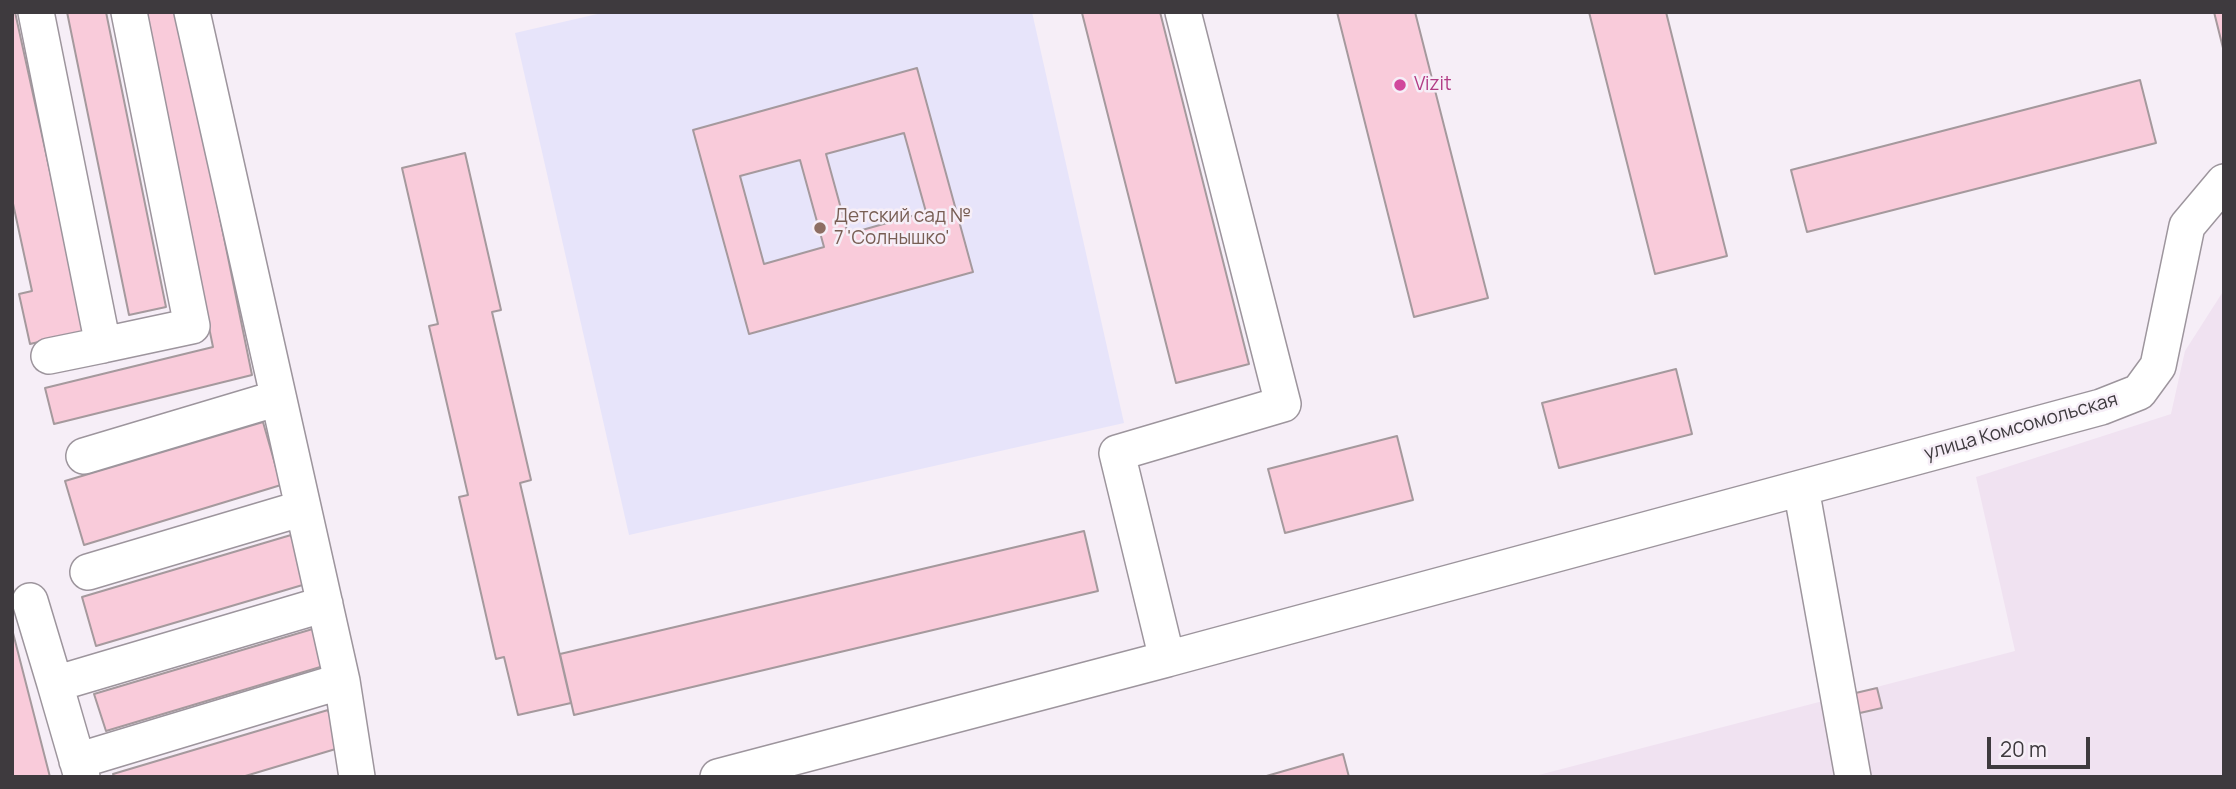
<!DOCTYPE html>
<meta charset="utf-8">
<style>
body{margin:0}
#map{position:relative;width:2236px;height:789px;overflow:hidden;background:#f6eef7;font-family:Manrope,sans-serif}
canvas{display:block}
.frame{position:absolute;inset:0;border:14px solid #3e3a3e;pointer-events:none}
.scale{position:absolute;left:1987px;top:737px;width:103px;height:32px;box-sizing:border-box;border:4px solid #3e3a3e;border-top:0;padding-left:9px;font-size:21px;line-height:24px;white-space:nowrap;color:#3e3a3e;-webkit-text-stroke:5px #f6eef7;paint-order:stroke}
</style>
<div id="map">
<canvas width="2236" height="789"></canvas>
<div class="frame"></div>
<div class="scale">20 m</div>
</div>
<script>
const c = document.querySelector('canvas').getContext('2d');
c.lineJoin = 'round';
function fillPath(path, color) { c.fillStyle = color; c.fill(path, 'evenodd'); }
const toPath = rows => new Path2D(rows.map(r => 'M' + r).join(''));
function strokePath(path, color, width, dash) { c.strokeStyle = color; c.lineWidth = width; c.lineCap = dash ? 'butt' : 'round'; c.setLineDash(dash || []); c.stroke(path); }
function write(font, color, halo, rows, align = 'center') {
  c.font = font + ' Manrope,sans-serif'; c.lineWidth = 5; c.setLineDash([]); c.textBaseline = 'middle'; c.strokeStyle = halo; c.fillStyle = color; for (const [text, x, y, turn = 0] of rows) {
    c.save(); c.translate(x, y); c.rotate((+turn || 0) * Math.PI / 180); c.textAlign = isNaN(turn) ? turn : align; if (halo) c.strokeText(text, 0, 0); c.fillText(text, 0, 0); c.restore();
  }
}
const built = toPath([
 [2224,290,2224,777,1531,777,2015,651,1976,477,2171,414,2185,351]
]);
const education = toPath([
 [606,12,1032,12,1124,423,629,535,515,33]
]);
const building = toPath([
 [12,12,15,12,85,331,30,344,19,294,32,291,12,199,12,12],
 [67,12,106,12,166,307,129,315,67,12],
 [145,12,178,12,252,375,54,424,45,388,213,347,145,12],
 [1160,12,1249,364,1176,383,1082,13,1160,12],
 [1337,12,1415,12,1488,298,1414,317,1337,12],
 [1589,12,1666,12,1727,256,1655,274,1589,12],
 [2214,12,2224,12,2224,52,2214,12],
 [917,68,973,272,749,334,693,130,917,68],
 [904,133,926,212,848,234,826,154,904,133],
 [800,160,824,247,764,264,740,176,800,160],
 [2140,80,2156,143,1807,232,1791,170,2140,80],
 [465,153,501,310,492,312,531,480,520,483,571,703,518,715,504,657,496,659,459,497,468,495,429,326,438,324,402,168,465,153],
 [1676,369,1692,434,1559,468,1542,403,1676,369],
 [263,422,281,485,84,545,65,481,263,422],
 [1397,436,1413,500,1285,533,1268,469,1397,436],
 [1084,531,1098,591,574,715,560,654,1084,531],
 [291,535,306,584,96,646,82,597,291,535],
 [316,628,327,665,106,731,94,694,316,628],
 [12,629,50,777,12,777,12,629],
 [1877,688,1882,708,1851,715,1847,695,1877,688],
 [328,710,339,748,242,777,114,777,113,774,328,710],
 [1343,754,1349,777,1263,777,1343,754]
]);
const minor = toPath([
 [36,12,103,345,192,326,129,12],
 [192,12,342,681,357,777],
 [1183,12,1283,404,1117,453,1167,659,2101,407,2139,392,2158,366,2187,226,2224,182],
 [49,356,103,345],
 [84,456,278,398],
 [1801,488,1853,777],
 [88,572,303,508],
 [30,601,55,684,325,604],
 [55,684,82,777],
 [77,761,342,681],
 [718,777,1167,659]
]);
const markers = [
 [1400,85,7,"#d1479c"],
 [820,228,7,"#8d6e63"]
];
const hotelNames = [
 ["Vizit",1414,85]
];
const educationNames = [
 ["Детский сад №",834,217],
 ["7 'Солнышко'",834,239]
];
const streetNames = [
 ["улица Комсомольская",2021,427,-16]
];
fillPath(built, '#f0e2f1');
fillPath(education, '#e7e4fa');
fillPath(building, '#f9cbda');
strokePath(building, '#a5999d', 2);
strokePath(minor, '#9d959d', 38);
strokePath(minor, '#fff', 35);
for (const [x, y, r, color] of markers) { const dot = new Path2D(); dot.arc(x, y, r, 0, 2 * Math.PI); c.fillStyle = color; c.fill(dot); strokePath(dot, '#f6eef7', 2.5); }
write('19px', '#b23c85', '#f6eef7', hotelNames, 'left');
write('19px', '#785e54', '#f6eef7', educationNames, 'left');
write('19px', '#3e3a3e', '#f6eef7', streetNames);
</script>
